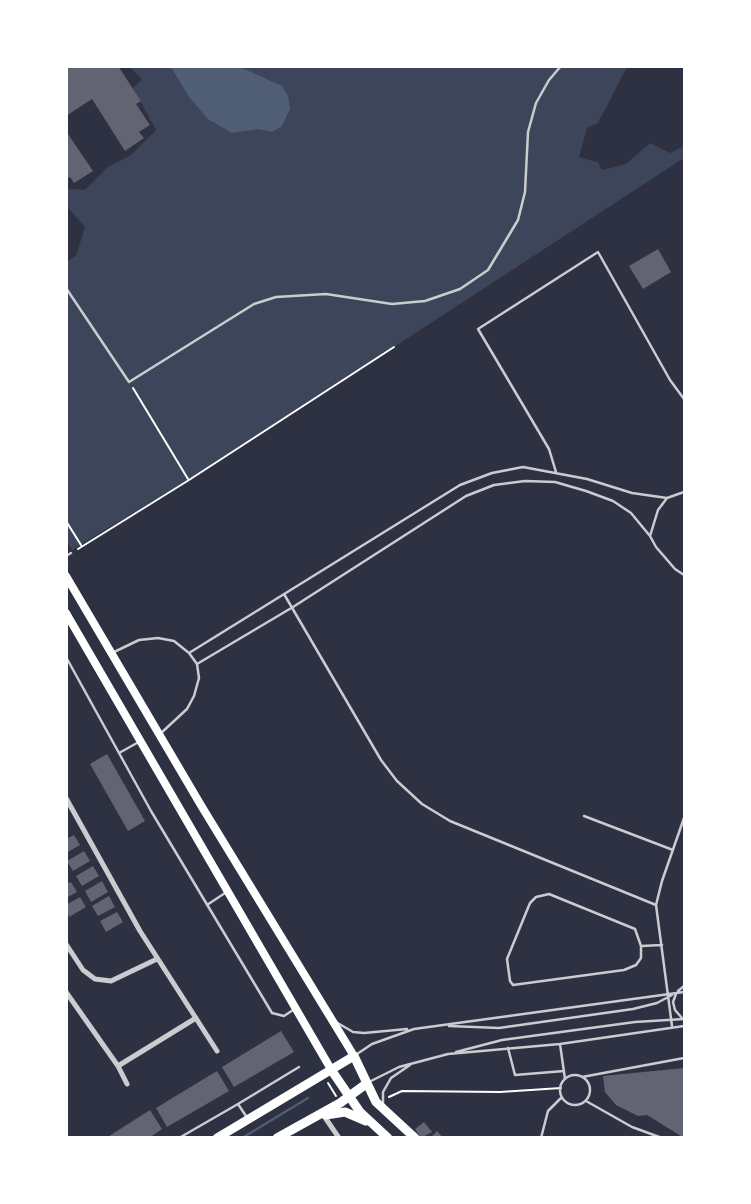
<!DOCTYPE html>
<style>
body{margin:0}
#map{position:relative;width:751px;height:1204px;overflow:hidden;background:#2d3142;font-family:"Titillium Web",sans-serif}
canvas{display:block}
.frame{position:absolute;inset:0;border:68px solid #fff;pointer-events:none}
</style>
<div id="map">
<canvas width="751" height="1204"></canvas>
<div class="frame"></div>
</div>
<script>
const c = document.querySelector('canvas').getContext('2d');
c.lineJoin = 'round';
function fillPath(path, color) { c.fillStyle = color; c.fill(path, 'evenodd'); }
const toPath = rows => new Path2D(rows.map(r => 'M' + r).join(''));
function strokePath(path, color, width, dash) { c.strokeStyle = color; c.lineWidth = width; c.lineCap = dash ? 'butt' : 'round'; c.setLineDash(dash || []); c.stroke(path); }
const green = toPath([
 [129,67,627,67,598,123,587,128,579,157,598,162,602,170,626,164,650,143,670,153,684,146,684,158,233,452,72,550,66,540,66,262,76,256,85,227,67,207,67,189,85,190,108,167,131,155,156,130,133,88,142,79]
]);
const water = toPath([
 [171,67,240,67,282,86,288,96,290,109,282,126,272,132,259,129,232,133,208,119,189,97]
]);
const stream = toPath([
 [242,1138,308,1098]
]);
const building = toPath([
 [66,66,118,66,141,101,136,104,150,125,139,132,144,138,125,151,92,99,66,116],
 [66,131,93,171,74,183,70,177,66,179],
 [658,249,671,272,643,289,629,266],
 [107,754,145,821,128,831,90,764],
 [74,835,80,845,66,853,66,839],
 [84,851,90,861,73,871,67,861],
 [93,866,99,876,82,886,76,876],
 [102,881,108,892,91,902,85,891],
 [71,882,77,892,66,898,66,884],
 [109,896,115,907,98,916,92,906],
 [80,897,86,907,69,917,66,905],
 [117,912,123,922,106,932,100,921],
 [281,1031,294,1052,234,1087,222,1067],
 [684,1068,684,1138,647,1115,638,1116,616,1105,605,1092,603,1076],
 [217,1071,229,1091,167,1127,156,1108],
 [150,1110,162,1129,149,1138,106,1138],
 [424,1122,432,1132,421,1138,415,1129],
 [437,1131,443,1138,430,1138]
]);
const path = toPath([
 [133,388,188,479],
 [66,521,81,545],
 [78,549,189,480,394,347],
 [328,1083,336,1096],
 [389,1097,402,1091,500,1092,561,1088]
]);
const service = toPath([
 [66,288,129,382,254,304,276,297,326,294,392,304,425,301,460,289,488,270,518,220,525,192,528,132,536,103,549,80,561,66],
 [556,472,549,449,478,329,598,252,670,380,684,399],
 [684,492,667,498,658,510,650,536,656,547,675,569,684,575],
 [66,556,71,553],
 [284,594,381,760,397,781,422,804,450,821,656,905],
 [112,653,139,640,158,638,174,641,189,653,197,664,199,678,194,696,187,709,160,734],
 [189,653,460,485,492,473,523,467,587,479,632,493,667,498],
 [66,657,151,811,272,1013,284,1016,293,1010],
 [197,664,293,607,466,496,494,485,525,481,555,482,586,491,613,501,631,513,650,536],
 [119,753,137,743],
 [584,816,673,850],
 [549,894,635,929,641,946,641,958,636,965,624,970,513,985,510,981,507,959,530,903,536,897,549,894],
 [207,905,225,893],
 [641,946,662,945],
 [678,991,684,986],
 [676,994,673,1002,675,1010,682,1018],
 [336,1022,353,1032,364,1033,407,1029],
 [449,1026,499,1028,633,1009,657,1003,672,995],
 [672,1026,656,905,662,881,684,818],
 [560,1044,565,1079],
 [508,1048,515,1075,564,1071],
 [456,1052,502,1040,635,1022,684,1019],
 [357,1054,372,1044,414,1029,684,992],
 '560 1090a15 15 0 1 1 30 0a15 15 0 1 1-30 0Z',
 [582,1077,684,1058],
 [369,1082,399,1067,448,1054,560,1044,684,1026],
 [586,1101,632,1127,662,1138],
 [383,1106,383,1092,391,1078,410,1065],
 [246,1116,238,1104,299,1067],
 [179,1138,238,1104],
 [541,1138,548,1111,561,1098]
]);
const minor = toPath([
 [66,798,140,931,217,1051],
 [66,944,83,970,95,979,111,981,157,959],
 [66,992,118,1066,127,1084],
 [118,1066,196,1018],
 [324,1116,339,1138]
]);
const secondary = toPath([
 [66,576,202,807,354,1056],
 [66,613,332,1071]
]);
const primary = toPath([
 [332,1071,360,1112,388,1138],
 [326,1115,345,1112,366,1121],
 [217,1138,354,1056,376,1102,415,1138],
 [277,1138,340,1103,366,1084]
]);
fillPath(green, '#3c4559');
fillPath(water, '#4f5d75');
strokePath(stream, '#4f5d75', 2.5);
fillPath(building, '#626471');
strokePath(path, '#fff', 2);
strokePath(service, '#caccd0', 2.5);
strokePath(minor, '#caccd0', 5);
strokePath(secondary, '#fff', 8);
strokePath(primary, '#fff', 9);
</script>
